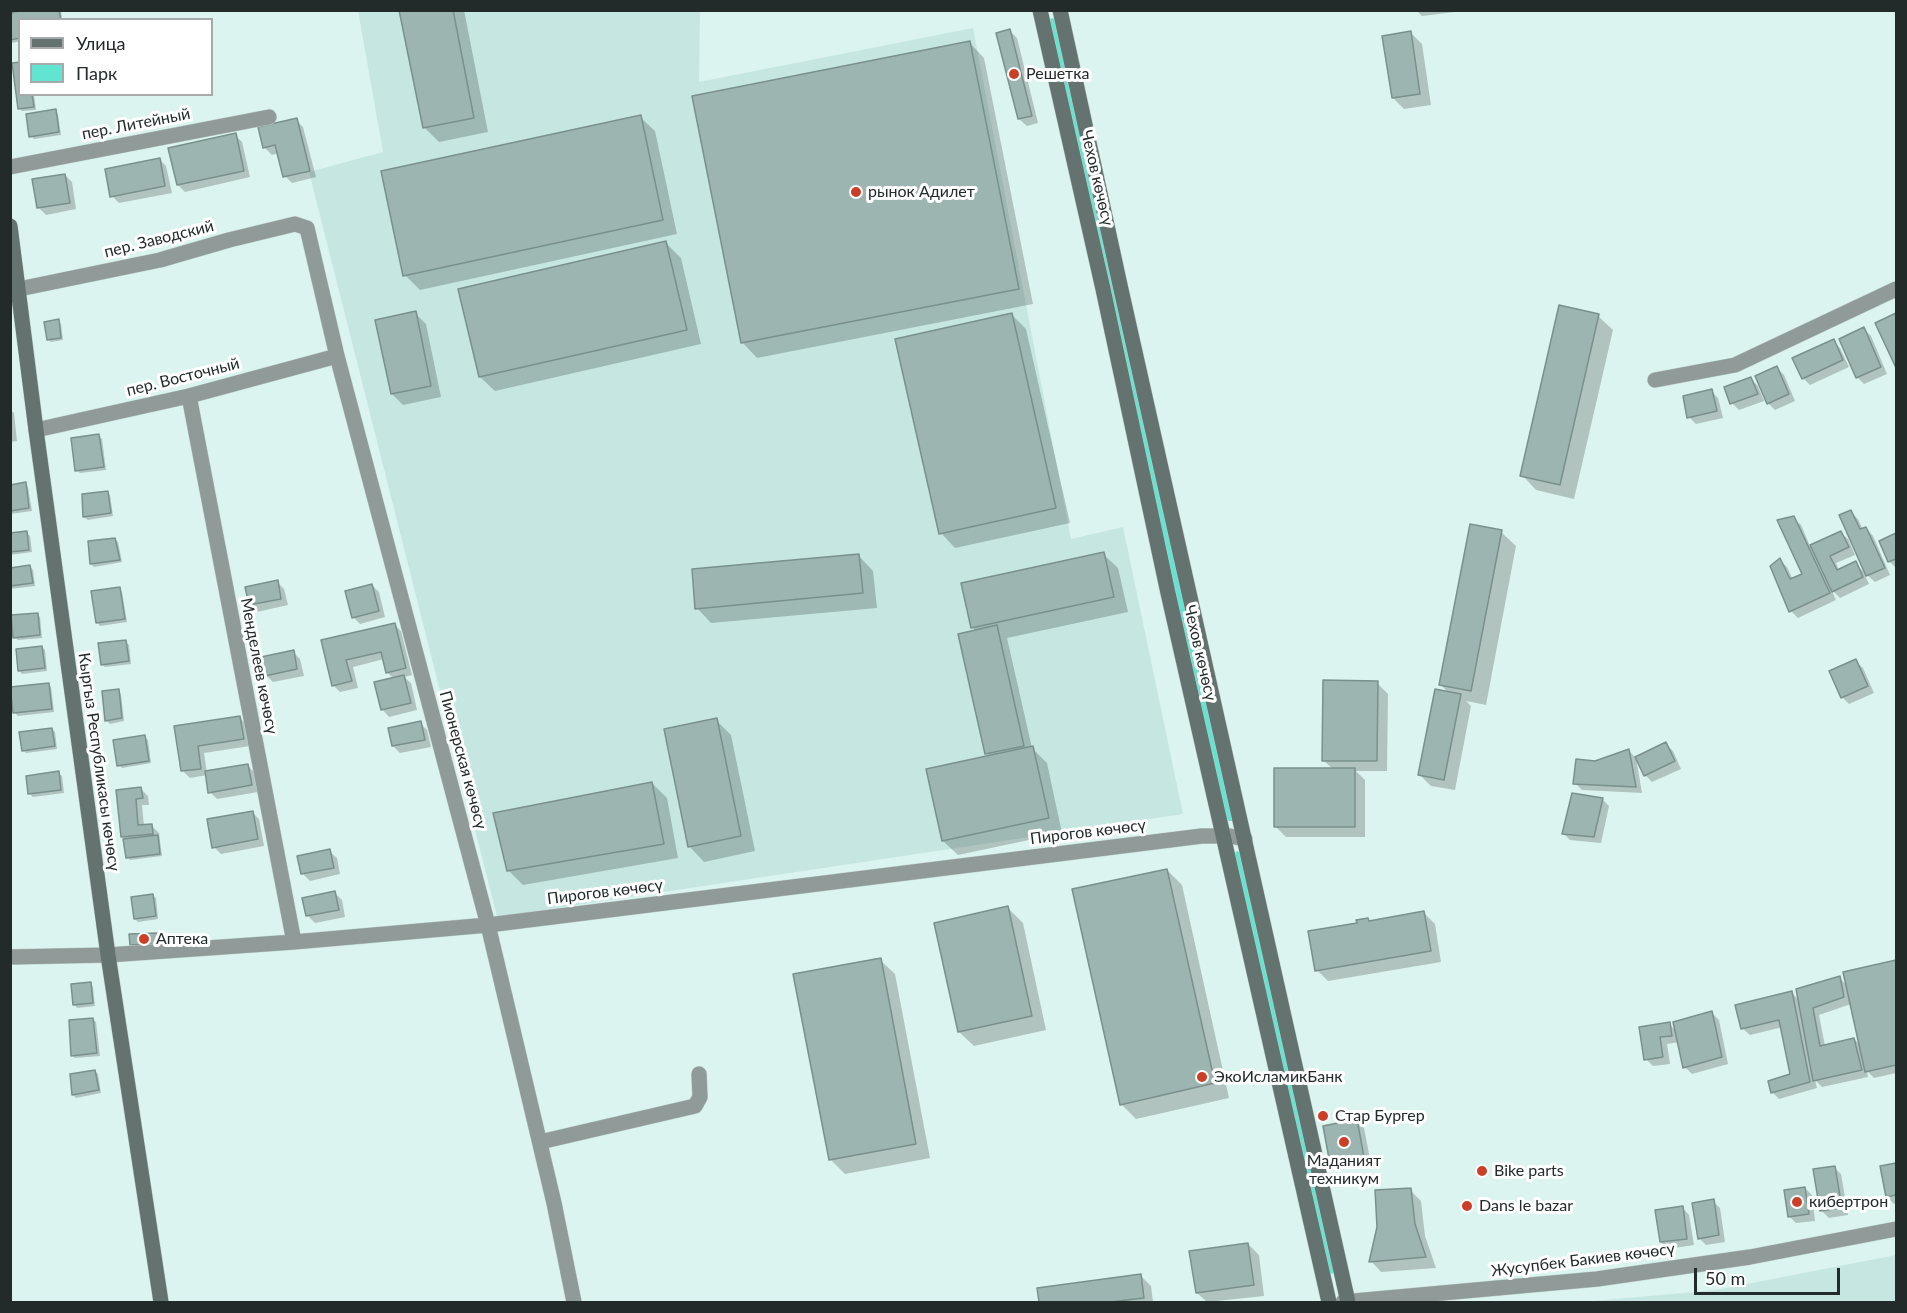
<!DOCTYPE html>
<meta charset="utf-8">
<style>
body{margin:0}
#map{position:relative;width:1907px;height:1313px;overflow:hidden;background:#dcf4ef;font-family:Lato,sans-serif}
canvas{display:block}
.frame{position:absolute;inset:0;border:12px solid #222b2a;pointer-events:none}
.legend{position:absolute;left:18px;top:18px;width:195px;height:78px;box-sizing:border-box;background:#fff;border:2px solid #a7aaaa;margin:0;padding:8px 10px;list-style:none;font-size:18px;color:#222b2a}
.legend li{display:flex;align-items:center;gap:12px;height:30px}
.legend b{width:30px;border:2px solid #a7aaaa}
.scale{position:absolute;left:1694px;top:1268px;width:146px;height:27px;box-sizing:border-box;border:3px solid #222b2a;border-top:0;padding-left:8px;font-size:18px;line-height:21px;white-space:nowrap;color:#222b2a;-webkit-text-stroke:4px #fff;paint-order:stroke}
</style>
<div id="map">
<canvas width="1907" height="1313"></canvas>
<div class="frame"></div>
<ul class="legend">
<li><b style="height:8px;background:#647270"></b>Улица</li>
<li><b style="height:16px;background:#61e5d2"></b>Парк</li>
</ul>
<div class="scale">50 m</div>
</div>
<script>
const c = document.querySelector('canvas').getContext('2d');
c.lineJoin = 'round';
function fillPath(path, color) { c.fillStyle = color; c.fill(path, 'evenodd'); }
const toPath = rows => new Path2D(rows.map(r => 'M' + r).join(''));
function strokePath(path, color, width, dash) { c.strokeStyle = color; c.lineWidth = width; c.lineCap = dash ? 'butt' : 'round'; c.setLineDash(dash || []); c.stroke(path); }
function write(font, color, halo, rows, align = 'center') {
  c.font = font + ' Lato,sans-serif'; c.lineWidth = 6; c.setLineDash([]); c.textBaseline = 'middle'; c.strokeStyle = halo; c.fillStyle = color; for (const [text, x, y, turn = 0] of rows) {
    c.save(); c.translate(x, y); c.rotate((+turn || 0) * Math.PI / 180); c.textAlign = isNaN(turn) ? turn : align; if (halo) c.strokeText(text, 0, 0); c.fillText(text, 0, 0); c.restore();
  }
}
const built = toPath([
 [358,11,700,11,699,82,973,28,1071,539,1123,527,1183,814,497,917,309,172,383,152],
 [1896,1255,1896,1302,1582,1302,1716,1290]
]);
const green = toPath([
 [1053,18,1055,20,1233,821,1229,821,1224,816,1050,19],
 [1237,851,1241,853,1336,1272,1331,1274,1328,1274,1234,854]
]);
const shadow = toPath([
 [31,10,61,10,62,20,20,20,20,41,13,43,10,40,10,14],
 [400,10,464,10,488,132,439,142,424,127],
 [1416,10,1454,10,1455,12,1422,16],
 [1010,31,1017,38,1038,123,1027,126,1019,119],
 [1411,33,1422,44,1431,105,1404,109,1393,98],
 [970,43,984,58,1033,304,757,358,743,343,694,97],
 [20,94,34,94,36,110,22,111,19,108],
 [55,111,58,114,61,135,34,139,31,136],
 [640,117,655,131,677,234,420,290,405,275],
 [296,120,303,127,316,177,292,183,285,176,279,153,272,155,265,148],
 [235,135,242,142,250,177,185,192,178,185],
 [159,159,166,166,172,193,119,203,112,196],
 [65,175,72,182,76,209,46,215,38,207],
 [666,243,681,258,701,344,495,391,480,377],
 [415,313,426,324,441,397,403,405,392,394],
 [1011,314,1026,329,1070,523,955,548,941,533],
 [1896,314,1896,364,1877,324],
 [1598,316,1613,330,1574,499,1536,490,1522,475],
 [58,321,61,324,63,340,51,342,48,339],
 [1864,329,1871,336,1887,374,1864,384,1857,377],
 [1833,341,1840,348,1849,367,1810,385,1803,378],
 [1777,368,1784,375,1795,401,1775,410,1768,403],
 [1751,379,1758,386,1764,401,1739,410,1732,403],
 [1711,391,1718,398,1723,418,1696,424,1689,417],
 [10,410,14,413,17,441,10,442],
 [99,436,102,439,106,470,80,473,77,470],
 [25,484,28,487,32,511,10,514,10,486],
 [107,492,110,495,113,516,88,520,84,517],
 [1851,512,1858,519,1863,530,1866,528,1873,536,1890,575,1875,582,1867,575],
 [1793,518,1801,525,1810,546,1840,532,1848,539,1855,555,1836,563,1839,570,1855,563,1863,571,1869,584,1840,598,1831,589,1836,600,1798,618,1791,611,1772,566,1780,560,1787,567,1793,580,1804,574],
 [26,532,30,536,32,552,10,555,10,535],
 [1501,532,1516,546,1486,705,1466,701,1471,706,1455,790,1431,786,1420,775,1449,693,1440,684],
 [1896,535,1896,568,1889,561],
 [115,539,118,542,122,562,94,567,91,564],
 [1103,554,1118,568,1128,612,1007,638,1032,748,1047,763,1062,833,958,855,943,841,990,757,987,754,977,632,973,628],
 [859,556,873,571,877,608,711,623,697,608],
 [30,566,33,570,35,586,10,589,10,569],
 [277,582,284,589,288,605,257,612,250,605],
 [372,585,379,592,385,617,360,624,353,617],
 [119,588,122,592,127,622,100,626,97,622],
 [37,614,40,617,42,638,18,640,15,637],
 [394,624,401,631,412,675,404,677,411,683,417,710,389,717,382,709,394,679,387,672,384,659,353,667,358,688,340,692,333,685,323,641],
 [126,642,129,645,131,664,105,667,102,664],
 [42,647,45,650,47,671,22,674,19,670],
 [293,652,300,659,304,676,273,682,266,675],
 [1855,661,1863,668,1874,693,1849,704,1842,697],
 [1377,683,1388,694,1387,771,1356,771,1365,780,1365,837,1286,837,1275,826,1333,769,1323,760],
 [48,684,51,687,54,712,18,716,15,713],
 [118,690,121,694,124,721,110,724,107,721],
 [240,718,247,725,250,746,204,753,207,773,247,765,254,772,258,792,217,799,210,792,207,775,190,778,183,771,176,727],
 [716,720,731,735,755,851,704,862,690,847,665,730],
 [420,723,427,730,431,747,400,753,393,746],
 [52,729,55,732,57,749,26,753,23,750],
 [145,737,148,740,151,763,122,768,119,765],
 [1666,744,1673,751,1681,769,1652,782,1645,775,1637,758],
 [1629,751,1636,758,1642,793,1582,790,1575,783,1595,763],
 [58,773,62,776,64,793,33,797,30,794],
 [652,783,667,798,678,858,523,885,509,871],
 [141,789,148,796,149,805,142,805,144,826,151,825,159,833,162,856,130,860,127,857,125,839,122,836,117,791],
 [1602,799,1609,806,1601,843,1570,840,1563,833],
 [252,812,259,819,264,846,221,854,214,847],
 [329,851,337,858,340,874,310,881,303,874],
 [1167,870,1182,885,1229,1098,1136,1119,1121,1104],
 [335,893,342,900,345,917,315,923,308,916],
 [152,895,156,898,158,919,138,922,135,919],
 [1008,908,1023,923,1046,1030,974,1046,959,1032],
 [1424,913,1435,924,1441,962,1328,981,1317,970,1359,924,1368,920,1370,922],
 [157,934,160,937,161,946,134,947,131,944],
 [880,960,895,974,930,1158,845,1174,830,1159],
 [1896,962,1896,1073,1874,1078,1867,1071,1868,1077,1822,1087,1815,1080,1817,1088,1779,1099,1772,1092,1792,1076,1783,1027,1750,1035,1742,1028,1792,993,1800,1001,1839,977,1847,986,1845,974],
 [1851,1004,1861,1046,1854,1039,1825,1046,1819,1015],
 [90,983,93,987,95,1006,77,1008,74,1004],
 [1712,1013,1719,1020,1728,1064,1692,1074,1685,1067,1679,1042,1667,1044,1670,1064,1653,1066,1646,1059,1641,1028,1669,1024,1676,1031],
 [93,1019,96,1022,100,1056,75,1058,72,1055],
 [95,1071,98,1074,101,1093,76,1098,73,1095],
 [1356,1121,1364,1128,1371,1164,1339,1170,1332,1163],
 [1896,1164,1896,1203,1894,1204,1887,1197,1882,1167],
 [1834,1167,1841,1174,1848,1215,1829,1218,1822,1211],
 [1805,1188,1812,1195,1815,1221,1796,1223,1789,1216],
 [1410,1190,1421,1201,1425,1236,1436,1268,1381,1272,1371,1261],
 [1713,1201,1720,1208,1725,1242,1706,1245,1699,1238],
 [1682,1207,1689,1215,1694,1245,1668,1249,1661,1242],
 [1248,1244,1259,1255,1264,1296,1207,1302,1197,1293],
 [1140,1275,1151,1286,1153,1302,1041,1302,1039,1289]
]);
const building = toPath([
 [23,10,59,10,61,20,20,20,20,38,10,40,10,13,23,10],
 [399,10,453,10,474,118,423,128,399,10],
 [1010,29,1032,116,1018,119,996,33,1010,29],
 [1411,31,1420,94,1392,98,1382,36,1411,31],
 [970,41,1019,289,741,343,692,96,970,41],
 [20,62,20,94,32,94,34,107,18,109,12,63,20,62],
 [56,109,59,132,29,137,26,114,56,109],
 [641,115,663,220,403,276,381,171,641,115],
 [297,118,310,171,283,177,275,145,263,148,258,127,297,118],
 [236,133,244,171,177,185,168,148,236,133],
 [160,158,165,186,110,197,105,169,160,158],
 [65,174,70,203,37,208,32,179,65,174],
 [666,241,687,330,479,377,458,289,666,241],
 [1559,305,1599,314,1560,485,1520,476,1559,305],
 [416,311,431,386,391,394,375,320,416,311],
 [1012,313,1056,508,939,534,895,339,1012,313],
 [1896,313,1896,368,1875,323,1896,313],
 [59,319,61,338,47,340,44,322,59,319],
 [1864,327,1881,367,1856,378,1839,339,1864,327],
 [1834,339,1843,360,1802,379,1792,358,1834,339],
 [1777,366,1789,394,1767,404,1755,376,1777,366],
 [1751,377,1758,394,1730,404,1724,387,1751,377],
 [1712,389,1717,411,1687,418,1683,396,1712,389],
 [99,434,104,467,75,471,71,438,99,434],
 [26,482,29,508,10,511,10,485,26,482],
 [108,491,111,513,83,517,82,494,108,491],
 [1851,510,1860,529,1866,527,1885,568,1866,576,1839,515,1851,510],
 [1794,516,1830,593,1789,612,1770,566,1780,558,1790,579,1802,574,1777,520,1794,516],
 [1470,524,1502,530,1471,691,1439,685,1470,524],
 [27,531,29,550,10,552,10,533,27,531],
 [1841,531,1849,547,1830,556,1837,570,1856,561,1863,577,1832,592,1810,545,1841,531],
 [1896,533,1896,559,1888,562,1879,541,1896,533],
 [115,538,120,560,90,564,88,541,115,538],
 [1104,552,1114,597,971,628,961,583,1104,552],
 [859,554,863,593,695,609,692,569,859,554],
 [30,565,33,583,10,586,10,568,30,565],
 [278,580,281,599,249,605,245,587,278,580],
 [372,584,379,611,352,618,345,591,372,584],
 [120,587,125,619,96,623,91,591,120,587],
 [38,613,40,635,13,638,11,615,38,613],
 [395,623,406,668,386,673,381,652,346,660,352,681,332,686,321,640,395,623],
 [997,625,1024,746,985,754,958,634,997,625],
 [126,640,129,661,101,665,98,643,126,640],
 [42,646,45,668,18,671,16,649,42,646],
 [294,650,297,669,265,676,261,657,294,650],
 [1856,659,1868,686,1841,698,1829,671,1856,659],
 [404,675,411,703,381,710,374,682,404,675],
 [1323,680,1378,681,1377,761,1322,761,1323,680],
 [49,683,52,709,13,713,10,687,49,683],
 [119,689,122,718,105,721,102,691,119,689],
 [1435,689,1461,694,1444,780,1418,775,1435,689],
 [240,716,244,739,198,746,201,769,181,771,174,726,240,716],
 [717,718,741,836,688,847,664,729,717,718],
 [421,721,425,740,392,746,388,728,421,721],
 [52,728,55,746,22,751,19,732,52,728],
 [145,735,149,761,117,766,113,740,145,735],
 [1666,742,1675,761,1644,776,1635,757,1666,742],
 [1033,746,1049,818,942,841,926,769,1033,746],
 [1629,749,1636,787,1573,784,1576,759,1595,761,1629,749],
 [248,764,252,785,208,793,205,771,248,764],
 [1274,768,1355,768,1355,827,1274,827,1274,768],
 [59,771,61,790,28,794,26,776,59,771],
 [652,782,664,844,507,871,493,813,652,782],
 [141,787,143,798,136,799,138,825,152,824,153,834,121,837,116,790,141,787],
 [1572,793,1603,798,1594,837,1562,834,1572,793],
 [253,811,258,839,212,848,207,819,253,811],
 [158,835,160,854,126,858,123,839,158,835],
 [330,849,334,868,301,874,297,856,330,849],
 [1167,869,1215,1083,1120,1105,1072,889,1167,869],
 [335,891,339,910,306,916,302,898,335,891],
 [153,894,156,916,134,919,131,897,153,894],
 [1008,906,1032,1016,958,1032,934,923,1008,906],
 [1424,911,1431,951,1315,971,1308,931,1357,923,1356,920,1368,918,1369,921,1424,911],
 [158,933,158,944,130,945,129,934,158,933],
 [881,958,916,1144,829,1160,793,974,881,958],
 [1896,960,1896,1065,1865,1072,1843,972,1896,960],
 [1840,976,1844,997,1813,1008,1820,1046,1854,1038,1862,1070,1813,1081,1796,989,1840,976],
 [91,982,93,1003,73,1005,71,984,91,982],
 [1792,991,1810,1082,1771,1093,1768,1081,1790,1074,1779,1020,1741,1029,1735,1005,1792,991],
 [1712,1011,1722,1057,1683,1068,1673,1022,1712,1011],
 [93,1018,97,1053,71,1056,69,1020,93,1018],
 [1670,1022,1672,1036,1660,1037,1663,1057,1644,1060,1639,1027,1670,1022],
 [95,1070,99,1090,72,1095,70,1074,95,1070],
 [1357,1119,1364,1157,1330,1164,1323,1126,1357,1119],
 [1896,1163,1896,1195,1886,1197,1880,1166,1896,1163],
 [1835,1166,1842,1208,1820,1211,1813,1169,1835,1166],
 [1805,1187,1809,1214,1788,1217,1784,1190,1805,1187],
 [1411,1188,1415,1224,1426,1257,1369,1262,1377,1227,1375,1190,1411,1188],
 [1714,1199,1719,1235,1698,1239,1692,1203,1714,1199],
 [1683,1206,1687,1239,1660,1242,1655,1210,1683,1206],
 [1248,1243,1254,1285,1196,1293,1189,1251,1248,1243],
 [1141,1274,1144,1298,1110,1302,1039,1302,1037,1288,1141,1274]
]);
const street = toPath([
 [10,167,269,117],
 [19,289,160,260,229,240,295,224,307,228,337,356,488,925,554,1203,574,1302],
 [1655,380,1735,365,1896,289],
 [189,396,294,942],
 [36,430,189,396,337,356],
 [10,957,108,955,294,942,488,925,1202,836,1230,836,1245,839],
 [540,1142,695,1106,700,1097,699,1074],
 [1343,1302,1597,1279,1750,1257,1896,1229]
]);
const secondary = toPath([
 [1040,10,1103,289,1168,593,1329,1302],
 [1060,10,1120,285,1348,1302],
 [10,226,36,430,108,955,161,1302]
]);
const markers = [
 [1014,74,6,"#cb3f27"],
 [856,192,6,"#cb3f27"],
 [144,939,6,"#cb3f27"],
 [1202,1077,6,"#cb3f27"],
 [1323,1116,6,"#cb3f27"],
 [1344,1142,6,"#cb3f27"],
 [1482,1171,6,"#cb3f27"],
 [1797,1202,6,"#cb3f27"],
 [1467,1206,6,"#cb3f27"]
];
const poiNames = [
 ["Решетка",1026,74],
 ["рынок Адилет",868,192],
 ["Аптека",156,939],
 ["ЭкоИсламикБанк",1214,1077],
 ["Стар Бургер",1335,1116],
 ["Маданият",1344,1161,"center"],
 ["техникум",1344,1179,"center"],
 ["Bike parts",1494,1171],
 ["кибертрон",1809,1202],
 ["Dans le bazar",1479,1206]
];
const streetNames = [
 ["пер. Литейный",136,124,-11],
 ["Чехов көчөсү",1097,178,77],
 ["пер. Заводский",159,239,-14],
 ["пер. Восточный",183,377,-14],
 ["Чехов көчөсү",1200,653,77],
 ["Менделеев көчөсү",259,666,79],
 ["Пионерская көчөсү",463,760,75],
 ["Кыргыз Республикасы көчөсү",99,762,82],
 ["Пирогов көчөсү",1088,832,-7],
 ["Пирогов көчөсү",605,892,-7],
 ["Жусупбек Бакиев көчөсү",1583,1260,-7]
];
fillPath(built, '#c6e7e1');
fillPath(green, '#61e5d2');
fillPath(shadow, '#0003');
fillPath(building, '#9db5b0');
strokePath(building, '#7a908c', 1.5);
strokePath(street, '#bbd0cc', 16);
strokePath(secondary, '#bbd0cc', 16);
strokePath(street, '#909a98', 15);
strokePath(secondary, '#647270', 15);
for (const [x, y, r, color] of markers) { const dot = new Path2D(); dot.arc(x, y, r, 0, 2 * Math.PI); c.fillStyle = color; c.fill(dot); strokePath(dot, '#fff', 2); }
write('16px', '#222b2a', '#fff', poiNames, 'left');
write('16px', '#222b2a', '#fff', streetNames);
</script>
